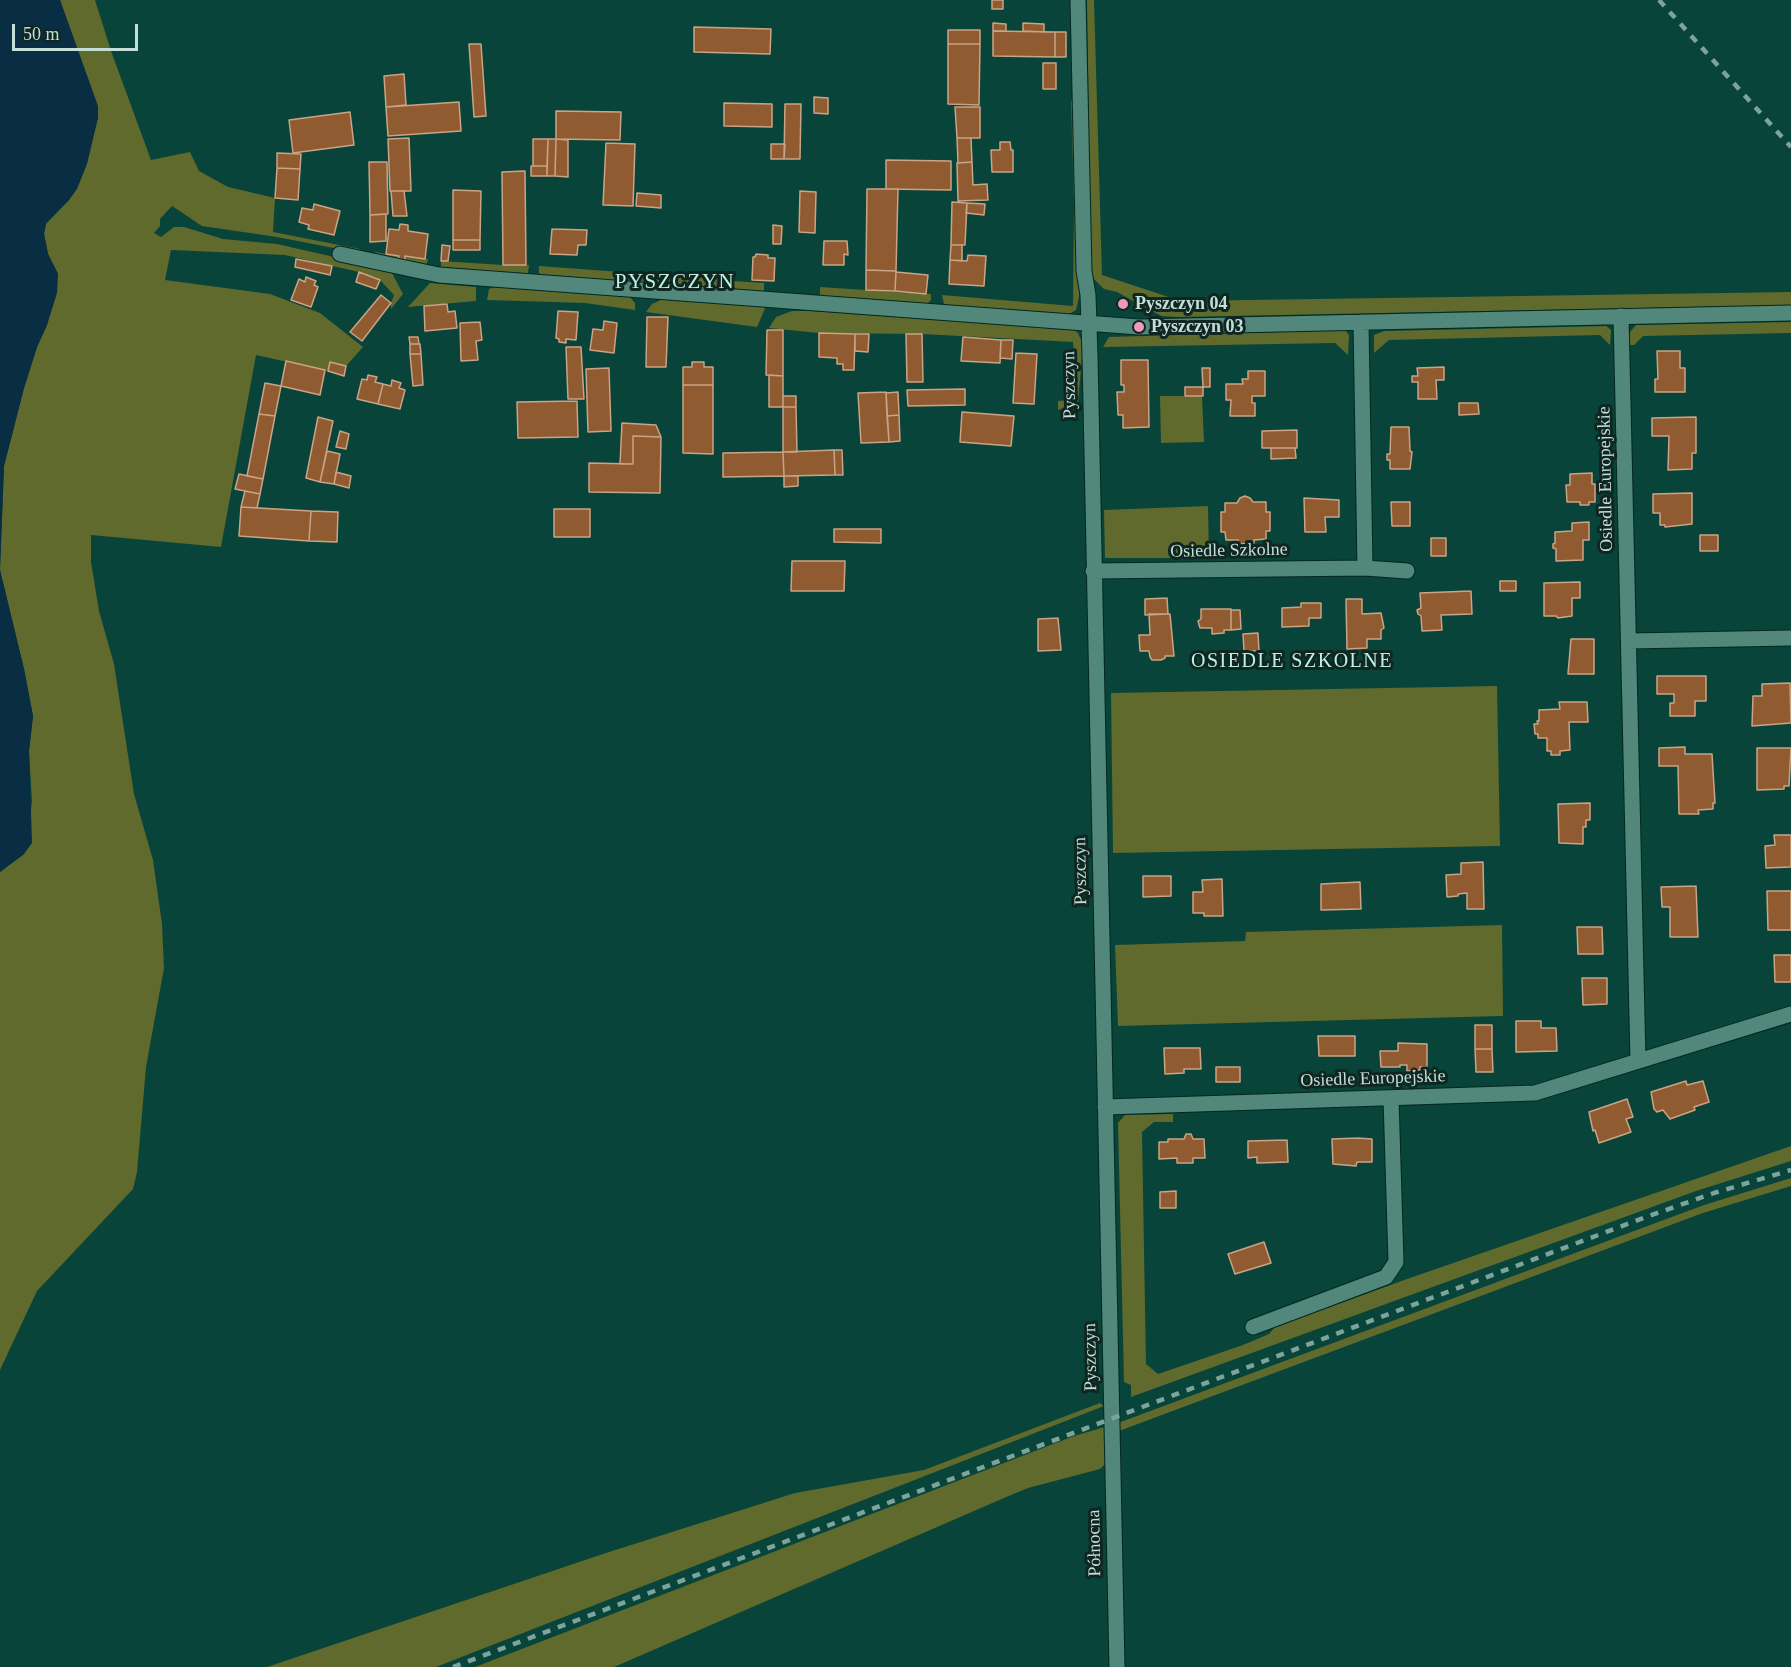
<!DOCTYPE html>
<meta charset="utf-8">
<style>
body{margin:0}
#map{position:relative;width:1791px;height:1667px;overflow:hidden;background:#08443a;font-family:Georgia,serif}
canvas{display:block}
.scale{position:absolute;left:12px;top:24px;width:126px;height:27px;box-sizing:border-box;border:3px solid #c4dfd8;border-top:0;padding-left:8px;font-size:18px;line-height:21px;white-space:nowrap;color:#c4dfd8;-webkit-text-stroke:4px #0f2621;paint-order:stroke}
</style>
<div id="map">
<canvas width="1791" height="1667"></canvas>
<div class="scale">50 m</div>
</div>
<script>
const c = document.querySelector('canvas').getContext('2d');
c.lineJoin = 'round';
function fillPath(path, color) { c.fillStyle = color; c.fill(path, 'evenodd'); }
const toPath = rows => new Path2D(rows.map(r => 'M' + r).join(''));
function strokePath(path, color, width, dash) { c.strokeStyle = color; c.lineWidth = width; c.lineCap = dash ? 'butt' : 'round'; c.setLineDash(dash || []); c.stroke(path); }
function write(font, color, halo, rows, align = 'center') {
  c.font = font + ' Georgia,serif'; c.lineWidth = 6; c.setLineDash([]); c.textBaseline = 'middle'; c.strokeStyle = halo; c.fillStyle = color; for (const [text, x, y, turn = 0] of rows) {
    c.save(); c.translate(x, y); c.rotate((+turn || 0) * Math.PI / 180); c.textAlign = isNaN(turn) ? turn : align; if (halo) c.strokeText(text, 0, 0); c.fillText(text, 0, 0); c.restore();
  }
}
const green = toPath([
 [60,0,95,0,111,51,151,160,190,152,199,171,228,187,275,198,273,232,360,249,357,252,349,251,277,237,202,226,172,206,160,219,160,226,154,233,161,237,174,227,184,227,223,239,277,244,378,267,392,273,403,294,391,309,391,303,394,295,380,280,359,272,285,255,171,250,165,280,270,294,320,313,363,347,346,366,331,362,328,371,256,355,221,547,91,535,91,562,99,611,114,664,134,794,153,860,162,924,164,968,146,1067,137,1172,133,1189,37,1291,0,1370,0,872,24,854,32,802,29,751,33,716,24,669,0,570,4,466,24,388,37,347,47,325,58,274,48,254,44,234,46,224,69,200,98,118,87,77],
 [1087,0,1094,0,1102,275,1181,301,1791,292,1791,305,1178,317,1162,316,1149,310,1117,292,1104,289,1091,276],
 [1071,100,1074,105,1077,205,1077,274,1080,293,1076,310,1069,314,948,306,944,304,942,295,1073,306,1074,206],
 [375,252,399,256,399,259,405,260,405,256,428,259,426,267,376,257],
 [441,261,503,265,529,265,528,273,523,276,441,268],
 [539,266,717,279,716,290,545,277,539,273],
 [732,281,764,283,764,294,739,292,732,285],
 [430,283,476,287,476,301,408,307],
 [494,287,629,296,635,303,635,310,585,303,487,300,489,289],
 [820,287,926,294,931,294,931,300,926,305,820,298],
 [663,299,766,306,757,327,646,312,652,304],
 [792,311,812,311,1073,329,1078,333,1083,344,1078,403,1058,410,1058,401,1069,400,1076,395,1073,342,922,334,819,333,769,328,776,317],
 [1791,322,1791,333,1643,336,1634,345,1628,345,1630,332,1636,325],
 [1606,326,1611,330,1610,345,1600,335,1389,340,1374,353,1374,335,1384,331],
 [1345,330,1349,335,1348,355,1335,343,1103,347,1109,337],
 [1160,396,1202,396,1204,442,1161,443],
 [1208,506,1209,558,1105,558,1104,510],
 [1497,686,1500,846,1113,853,1111,693],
 [1502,925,1503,1016,1118,1026,1115,945,1245,941,1246,932],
 [1173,1114,1173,1122,1154,1122,1142,1132,1146,1364,1158,1374,1243,1345,1269,1334,1275,1327,1407,1279,1791,1146,1791,1161,1696,1191,1131,1397,1131,1385,1124,1382,1118,1123,1125,1115],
 [1791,1178,1791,1186,1703,1213,1119,1431,1118,1423,1704,1205],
 [1100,1403,1104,1406,436,1667,267,1667,609,1552,795,1493,924,1470],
 [1105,1427,1106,1463,1100,1469,1028,1488,1004,1498,614,1667,475,1667,1074,1436]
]);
const water = toPath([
 [0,0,60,0,98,106,98,118,87,164,77,189,69,200,46,223,44,234,48,254,58,274,57,293,47,325,37,347,24,388,4,466,0,567],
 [0,570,24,669,33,716,29,751,32,843,24,854,0,872]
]);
const building = toPath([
 [992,0,1003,0,1003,9,992,9,992,0],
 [993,23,1006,24,1006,31,993,31,993,23],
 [1023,23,1044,24,1044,32,1023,31,1023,23],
 [694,27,771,29,770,54,694,52,694,27],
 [948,30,980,30,980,44,948,44,948,30],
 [993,31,1055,32,1055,57,993,56,993,31],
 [1055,32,1066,32,1066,57,1055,57,1055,32],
 [469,44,481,44,486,116,474,117,469,44],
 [948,44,980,44,979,105,948,104,948,44],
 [1043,63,1056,63,1056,89,1043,89,1043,63],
 [404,74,406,105,386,107,384,76,404,74],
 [814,97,828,98,828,114,814,113,814,97],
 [459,102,461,131,388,136,386,107,459,102],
 [724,103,772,104,772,127,724,126,724,103],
 [785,104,801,104,800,159,784,159,785,104],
 [955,107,980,107,980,138,957,138,955,107],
 [556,111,621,112,620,140,556,139,556,111],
 [350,112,354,145,293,153,289,120,350,112],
 [409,138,411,191,390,191,388,139,409,138],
 [957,138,971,138,972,162,958,163,957,138],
 [533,139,548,139,547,166,533,166,533,139],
 [548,139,556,139,555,176,547,176,548,139],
 [556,139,568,140,568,177,555,176,556,139],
 [1000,142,1010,142,1011,150,1013,150,1013,172,992,172,991,150,1000,150,1000,142],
 [606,143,635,144,633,206,603,205,606,143],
 [771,144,785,144,784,159,771,159,771,144],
 [277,153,301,154,300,169,277,168,277,153],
 [886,160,951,161,951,190,886,189,886,160],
 [369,162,387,162,388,214,370,215,369,162],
 [972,162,973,185,987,184,988,200,958,201,957,163,972,162],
 [531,166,547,166,547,176,531,176,531,166],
 [277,168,300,169,298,200,275,198,277,168],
 [525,171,526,265,503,265,502,172,525,171],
 [867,189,898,189,896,271,866,270,867,189],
 [453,190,481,191,480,240,453,240,453,190],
 [391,191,404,191,407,216,393,216,391,191],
 [800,191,816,192,815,233,799,232,800,191],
 [637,193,661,195,661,208,636,206,637,193],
 [952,202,967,203,965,245,951,245,952,202],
 [967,203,985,204,984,215,966,213,967,203],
 [314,204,340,211,334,235,308,229,309,225,299,222,302,208,313,210,314,204],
 [386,214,386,241,370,242,370,215,386,214],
 [400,224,408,225,408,231,428,234,425,259,405,256,405,260,398,259,399,256,386,254,389,229,399,230,400,224],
 [773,225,782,226,781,244,773,244,773,225],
 [552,229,587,230,586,245,578,245,577,255,550,254,552,229],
 [453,240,480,240,480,250,453,250,453,240],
 [824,241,847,241,848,255,844,254,844,265,823,265,824,241],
 [442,245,450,246,448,261,441,261,442,245],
 [951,245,962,245,962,261,950,260,951,245],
 [756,254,768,255,768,258,775,258,774,281,752,280,753,257,755,257,756,254],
 [968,255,986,256,984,286,949,284,950,260,967,261,968,255],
 [296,259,332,266,330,275,295,267,296,259],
 [866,270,896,271,895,291,866,290,866,270],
 [359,272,380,280,376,289,356,282,359,272],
 [896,272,928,275,926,294,895,291,896,272],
 [306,277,316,281,314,285,318,287,311,307,291,300,299,279,305,282,306,277],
 [381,295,391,303,362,341,350,332,381,295],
 [447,304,448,312,455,311,457,328,425,331,424,306,447,304],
 [558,311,578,312,576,340,566,339,566,343,559,342,559,339,556,338,558,311],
 [647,317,668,317,666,367,646,367,647,317],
 [604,321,617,323,614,353,590,350,593,329,603,330,604,321],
 [480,322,482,340,476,341,478,360,461,361,460,323,480,322],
 [767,330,783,330,783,376,766,375,767,330],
 [819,333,855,334,854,370,843,370,843,364,837,364,837,358,819,357,819,333],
 [855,334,869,334,868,352,855,351,855,334],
 [906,334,922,334,923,382,907,382,906,334],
 [409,337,418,337,419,344,410,344,409,337],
 [963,337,1001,340,1000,363,961,361,963,337],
 [1001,340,1013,340,1012,359,1000,358,1001,340],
 [410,344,420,344,421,354,410,354,410,344],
 [566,347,581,347,584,399,568,399,566,347],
 [1657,351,1680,351,1680,368,1685,368,1685,392,1655,392,1655,379,1658,379,1657,351],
 [1016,353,1037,354,1034,404,1013,403,1016,353],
 [410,354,421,354,423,385,413,386,410,354],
 [1121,360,1148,360,1149,427,1123,428,1123,415,1118,415,1117,392,1124,392,1124,385,1121,385,1121,360],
 [286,361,325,370,320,395,281,386,286,361],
 [330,362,346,366,344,376,328,371,330,362],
 [692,362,704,362,704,367,713,367,713,385,683,385,683,367,692,367,692,362],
 [1444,367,1444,380,1436,380,1437,399,1418,399,1418,382,1412,382,1412,376,1418,376,1417,368,1444,367],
 [609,368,611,431,588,432,586,369,609,368],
 [1202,368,1210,368,1210,387,1203,387,1202,368],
 [1248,371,1265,371,1265,396,1252,396,1252,403,1255,403,1255,416,1230,416,1231,400,1226,400,1226,384,1243,384,1242,379,1248,379,1248,371],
 [368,375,377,377,375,382,383,384,378,404,357,399,362,379,367,380,368,375],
 [769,375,783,376,783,407,769,407,769,375],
 [392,380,401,383,399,388,405,390,400,409,378,404,383,384,391,386,392,380],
 [265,383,281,386,275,416,259,414,265,383],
 [683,385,713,385,713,454,683,453,683,385],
 [1185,387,1203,387,1203,396,1185,396,1185,387],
 [965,389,965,405,908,406,907,390,965,389],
 [886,392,889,442,861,443,858,393,886,392],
 [898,392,899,415,887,416,886,393,898,392],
 [783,396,796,396,796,407,783,407,783,396],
 [577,401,578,437,518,438,517,402,577,401],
 [1459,403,1478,403,1479,414,1459,415,1459,403],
 [783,407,796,407,797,452,783,452,783,407],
 [962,412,1014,416,1011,446,960,442,962,412],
 [259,414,275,416,263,479,247,476,259,414],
 [899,415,900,441,889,442,887,416,899,415],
 [318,417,333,421,320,482,306,478,318,417],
 [1696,417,1696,453,1692,453,1692,469,1668,470,1669,436,1652,436,1652,418,1696,417],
 [622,423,656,425,661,437,633,436,633,464,620,464,622,423],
 [1391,427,1409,427,1410,451,1412,452,1410,469,1390,469,1390,460,1387,460,1387,454,1390,454,1391,427],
 [1297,430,1297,448,1262,448,1262,431,1297,430],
 [340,431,349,434,346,449,336,447,340,431],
 [633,436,661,437,660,493,589,492,589,463,633,464,633,436],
 [1271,448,1295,448,1296,458,1271,459,1271,448],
 [834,450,835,475,784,476,783,452,834,450],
 [834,450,842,450,843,475,835,475,834,450],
 [327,451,340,454,334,484,320,482,327,451],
 [783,452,784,476,723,477,723,453,783,452],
 [336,472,351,476,349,488,334,484,336,472],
 [1592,473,1592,484,1595,484,1595,502,1589,502,1589,505,1580,505,1580,502,1567,502,1566,485,1570,485,1570,474,1592,473],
 [239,474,263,479,260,494,235,489,239,474],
 [784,476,798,476,798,486,784,487,784,476],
 [245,491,260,494,257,508,241,507,245,491],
 [1692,493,1692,524,1665,527,1665,525,1660,525,1660,513,1653,513,1653,494,1692,493],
 [1245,496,1250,498,1253,502,1266,502,1266,512,1270,512,1270,531,1266,531,1266,539,1254,540,1254,543,1239,544,1238,540,1226,540,1225,532,1221,532,1221,512,1225,512,1225,503,1237,503,1240,498,1245,496],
 [1304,498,1339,500,1339,517,1325,517,1326,532,1305,532,1304,498],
 [1391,502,1410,502,1410,526,1392,526,1391,502],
 [241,507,311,511,309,541,239,536,241,507],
 [554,509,590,509,590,537,554,537,554,509],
 [311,511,338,512,337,542,309,541,311,511],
 [1589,522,1589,540,1583,540,1583,560,1556,561,1556,549,1553,548,1553,544,1555,543,1555,532,1572,531,1572,523,1589,522],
 [834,529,881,529,881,543,834,542,834,529],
 [1700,535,1718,535,1718,551,1700,551,1700,535],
 [1431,538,1446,538,1446,556,1431,556,1431,538],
 [792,561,845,561,844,591,791,591,792,561],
 [1500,581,1516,581,1516,591,1500,591,1500,581],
 [1580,582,1580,598,1572,598,1572,616,1558,618,1556,616,1544,616,1544,583,1580,582],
 [1471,591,1472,614,1441,615,1442,630,1422,631,1421,616,1418,614,1417,610,1421,608,1420,593,1471,591],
 [1167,598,1168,614,1145,615,1145,599,1167,598],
 [1346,599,1362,599,1362,614,1381,613,1384,628,1381,630,1381,639,1367,639,1367,648,1347,649,1346,599],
 [1301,603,1321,603,1321,618,1309,618,1309,626,1282,627,1282,608,1301,607,1301,603],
 [1201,609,1231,609,1231,630,1224,630,1224,633,1212,634,1212,628,1200,628,1198,621,1201,619,1201,609],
 [1231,610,1240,610,1241,629,1231,630,1231,610],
 [1149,614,1170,614,1174,656,1165,656,1165,658,1161,660,1152,660,1150,657,1149,651,1140,651,1139,635,1150,635,1149,614],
 [1058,618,1061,650,1038,651,1038,619,1058,618],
 [1258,633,1259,651,1244,651,1243,634,1258,633],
 [1571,639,1594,639,1594,674,1568,674,1571,639],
 [1657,676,1706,676,1706,701,1695,701,1695,716,1670,716,1670,703,1674,703,1674,694,1657,694,1657,676],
 [1790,683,1791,723,1752,726,1753,696,1762,696,1762,684,1790,683],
 [1559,702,1587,702,1588,722,1569,722,1570,750,1560,751,1560,755,1551,755,1551,751,1547,751,1547,738,1538,738,1538,734,1535,734,1534,724,1538,724,1537,721,1539,721,1539,710,1560,709,1559,702],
 [1685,747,1685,754,1712,754,1715,803,1713,803,1713,809,1698,810,1699,814,1679,814,1678,766,1659,766,1659,748,1685,747],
 [1757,748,1791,748,1789,786,1784,786,1784,789,1757,790,1757,748],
 [1590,803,1590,820,1586,820,1586,827,1583,827,1583,844,1559,843,1558,804,1590,803],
 [1774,835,1791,835,1791,867,1766,868,1765,846,1775,845,1774,835],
 [1483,862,1484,909,1467,909,1467,893,1458,894,1458,896,1447,897,1446,875,1461,874,1461,863,1483,862],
 [1143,876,1171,876,1171,896,1143,897,1143,876],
 [1222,879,1223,916,1204,916,1204,913,1193,913,1193,892,1203,892,1202,880,1222,879],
 [1360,882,1361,909,1321,910,1321,884,1360,882],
 [1696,886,1698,937,1670,937,1670,907,1662,907,1661,887,1696,886],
 [1767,891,1791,891,1791,930,1768,930,1767,891],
 [1577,927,1602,927,1603,954,1578,954,1577,927],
 [1774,955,1791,955,1791,982,1775,982,1774,955],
 [1582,978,1607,978,1607,1004,1583,1005,1582,978],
 [1516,1021,1541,1021,1541,1028,1556,1028,1557,1051,1516,1052,1516,1021],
 [1475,1025,1492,1025,1492,1049,1475,1049,1475,1025],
 [1318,1036,1355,1036,1355,1056,1319,1056,1318,1036],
 [1398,1043,1427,1044,1427,1067,1420,1067,1420,1070,1407,1071,1407,1065,1400,1065,1400,1067,1381,1067,1380,1051,1398,1051,1398,1043],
 [1164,1048,1200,1048,1201,1069,1184,1069,1184,1073,1165,1074,1164,1048],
 [1475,1049,1492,1049,1493,1072,1476,1072,1475,1049],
 [1216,1067,1240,1067,1240,1082,1216,1082,1216,1067],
 [1686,1081,1687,1085,1703,1081,1709,1102,1694,1107,1695,1110,1670,1119,1663,1110,1657,1112,1654,1109,1651,1092,1686,1081],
 [1627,1099,1633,1117,1626,1119,1631,1132,1599,1143,1595,1130,1593,1131,1589,1112,1627,1099],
 [1186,1134,1191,1134,1193,1139,1204,1139,1205,1158,1193,1158,1193,1163,1177,1163,1177,1158,1159,1159,1159,1142,1168,1142,1168,1139,1184,1139,1186,1134],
 [1357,1138,1372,1139,1372,1162,1357,1162,1356,1166,1333,1164,1332,1139,1357,1138],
 [1287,1140,1288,1162,1257,1163,1257,1157,1248,1158,1248,1141,1287,1140],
 [1176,1191,1176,1208,1160,1208,1160,1192,1176,1191],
 [1264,1242,1271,1263,1235,1274,1228,1254,1264,1242]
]);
const minor = toPath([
 [1078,0,1084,271,1088,295,1090,356,1117,1667],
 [340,254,439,275,1139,327,1791,313],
 [1621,316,1638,1061],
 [1361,322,1365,568],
 [1093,571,1365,568,1407,571],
 [1629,641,1791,638],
 [1105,1107,1535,1093,1791,1014],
 [1253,1327,1386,1277,1396,1262,1391,1098]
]);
const rail = toPath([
 [1659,0,1791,147],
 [453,1667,1646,1217,1714,1193,1791,1170]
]);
const markers = [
 [1123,304,6,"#f09ab7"],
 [1139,327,6,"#f09ab7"]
];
const poiNames = [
 ["Pyszczyn 04",1135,304],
 ["Pyszczyn 03",1151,327]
];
const streetNames = [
 ["Pyszczyn",1070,385,-91],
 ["Osiedle Europejskie",1606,479,-91],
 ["Osiedle Szkolne",1229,551,-1],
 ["Pyszczyn",1081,871,-91],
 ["Osiedle Europejskie",1373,1079,-2],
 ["Pyszczyn",1091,1357,-91],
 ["Północna",1095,1543,-91]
];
const neighbourhoodNames = [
 ["OSIEDLE SZKOLNE",1292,662]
];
const quarterNames = [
 ["PYSZCZYN",675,282]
];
fillPath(green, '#5f6a2c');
fillPath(water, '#092d42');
fillPath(building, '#905b30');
strokePath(building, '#caa487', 1.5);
strokePath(minor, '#002821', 17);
strokePath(minor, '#52877b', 15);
strokePath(rail, '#7da49c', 4.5, [8, 8]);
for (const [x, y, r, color] of markers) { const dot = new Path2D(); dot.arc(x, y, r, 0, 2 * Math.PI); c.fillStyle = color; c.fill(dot); strokePath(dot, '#0f2621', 2); }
write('bold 18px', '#c4dfd8', '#0f2621', poiNames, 'left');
write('18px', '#c4dfd8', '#0f2621', streetNames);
c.letterSpacing = '1.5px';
write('20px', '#baf2e4', '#0f2621', neighbourhoodNames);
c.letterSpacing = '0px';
c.letterSpacing = '1.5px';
write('21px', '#baf2e4', '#0f2621', quarterNames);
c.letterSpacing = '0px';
</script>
